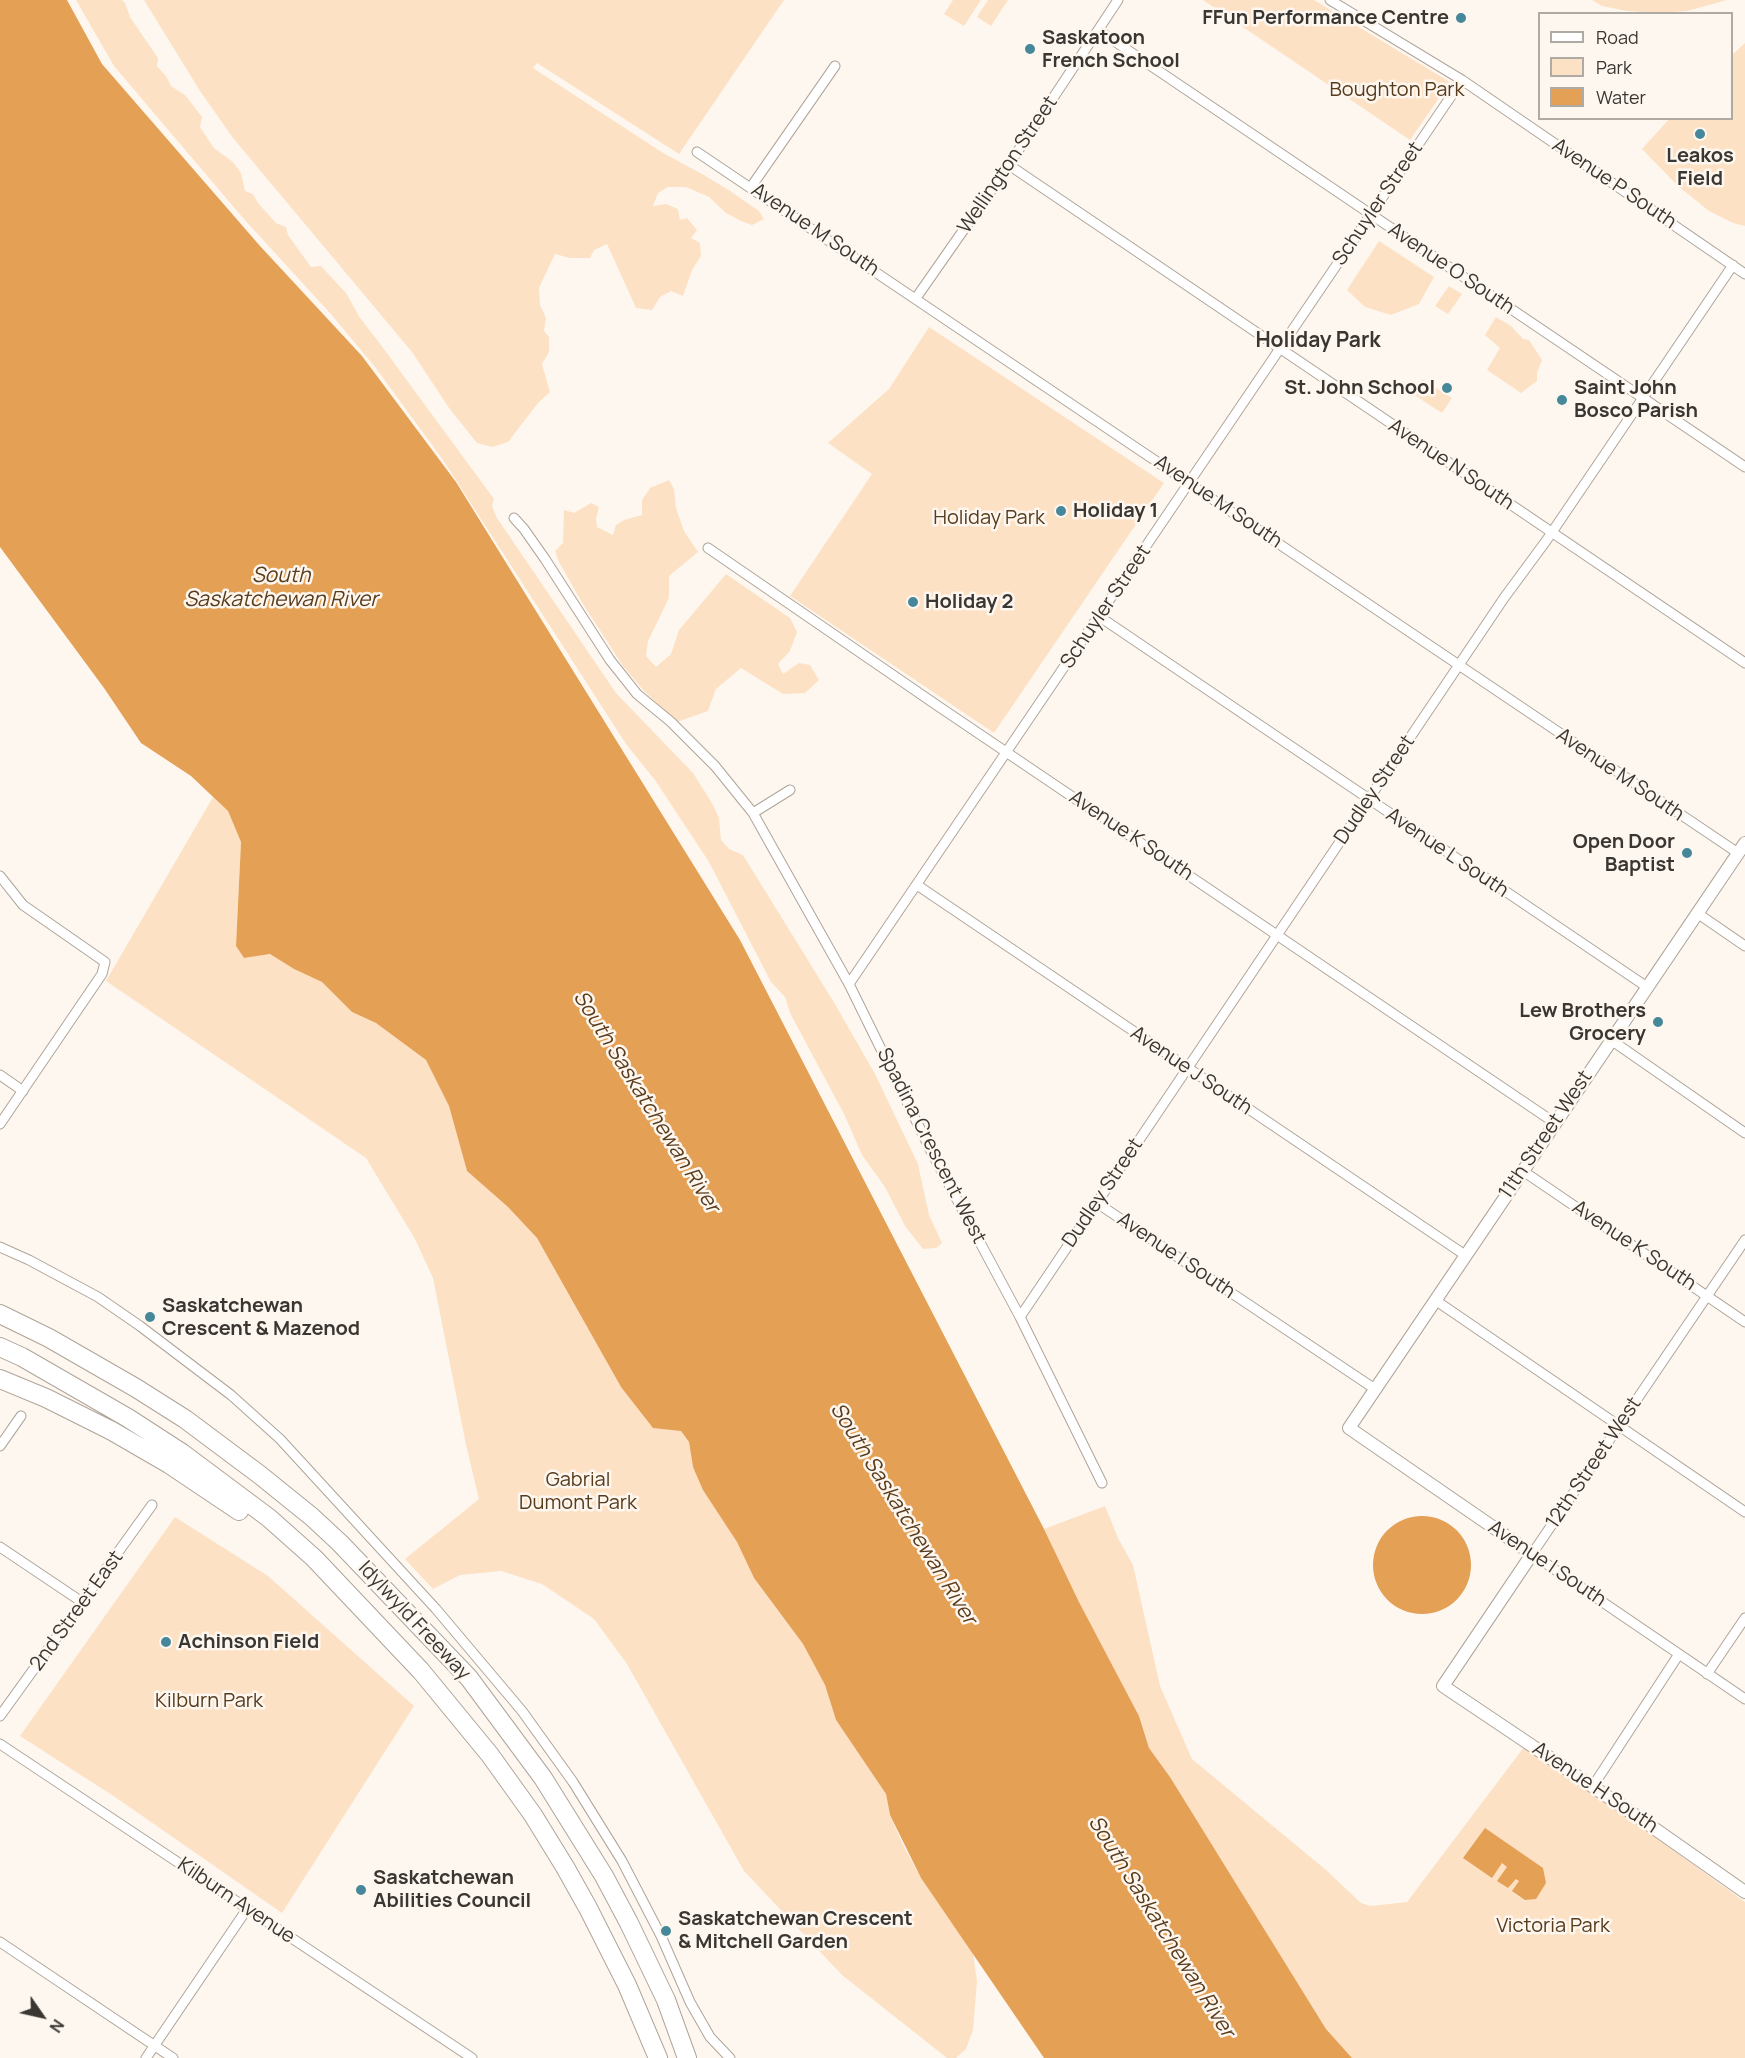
<!DOCTYPE html>
<style>
body{margin:0}
#map{position:relative;width:1745px;height:2058px;overflow:hidden;background:#fef7f0;font-family:Manrope,sans-serif}
canvas{display:block}
.legend{position:absolute;left:1538px;top:12px;width:195px;height:108px;box-sizing:border-box;background:#fef7f0;border:2px solid #b0aaa4;margin:0;padding:8px 10px;list-style:none;font-size:18px;color:#3a3631}
.legend li{display:flex;align-items:center;gap:12px;height:30px}
.legend b{width:30px;border:2px solid #b0aaa4}
.north{position:absolute;left:12px;top:1986px;width:60px;height:60px;-webkit-text-stroke:4px #fef7f0;paint-order:stroke;rotate:124deg;font-size:16px;font-weight:700;line-height:24px;text-align:center;color:#3a3631}
.north::after{content:'';display:block;margin:auto;width:21px;height:27px;background:#3a3631;clip-path:polygon(50% 0,100% 100%,50% 72%,0 100%)}
</style>
<div id="map">
<canvas width="1745" height="2058"></canvas>
<ul class="legend">
<li><b style="height:8px;background:#fff"></b>Road</li>
<li><b style="height:16px;background:#fde1c5"></b>Park</li>
<li><b style="height:16px;background:#e4a055"></b>Water</li>
</ul>
<div class="north">N</div>
</div>
<script>
const c = document.querySelector('canvas').getContext('2d');
c.lineJoin = 'round';
function fillPath(path, color) { c.fillStyle = color; c.fill(path, 'evenodd'); }
const toPath = rows => new Path2D(rows.map(r => 'M' + r).join(''));
function strokePath(path, color, width, dash) { c.strokeStyle = color; c.lineWidth = width; c.lineCap = dash ? 'butt' : 'round'; c.setLineDash(dash || []); c.stroke(path); }
function write(font, color, halo, rows, align = 'center') {
  c.font = font + ' Manrope,sans-serif'; c.lineWidth = 5; c.setLineDash([]); c.textBaseline = 'middle'; c.strokeStyle = halo; c.fillStyle = color; for (const [text, x, y, turn = 0] of rows) {
    c.save(); c.translate(x, y); c.rotate((+turn || 0) * Math.PI / 180); c.textAlign = isNaN(turn) ? turn : align; if (halo) c.strokeText(text, 0, 0); c.fillText(text, 0, 0); c.restore();
  }
}
const green = toPath([
 [76,0,122,0,125,3,130,17,158,58,157,66,166,76,171,86,185,95,202,117,200,127,214,148,233,162,241,173,245,191,253,194,258,203,276,223,286,227,288,235,311,267,321,266,346,293,360,318,378,341,494,499,492,506,497,518,616,693,693,773,712,803,719,818,721,840,729,849,743,855,835,1004,875,1074,918,1164,929,1215,942,1243,936,1248,923,1249,905,1226,885,1187,862,1155,844,1114,790,1013,785,997,771,982,709,862,655,780,626,744,443,460,375,367,330,313,243,218,114,66],
 [144,0,784,0,679,154,537,63,533,68,663,153,704,175,730,191,759,211,764,219,752,225,741,221,726,213,709,197,686,187,668,187,658,193,653,206,666,204,678,209,680,220,687,218,697,230,691,238,700,243,701,256,692,270,683,296,671,291,660,297,652,310,636,308,607,244,594,250,590,258,570,258,555,254,539,288,540,305,546,318,544,331,549,337,549,352,542,364,550,392,538,403,508,442,492,447,477,443,449,408,412,352,233,138,200,91],
 [953,0,981,0,964,26,944,14],
 [988,0,1008,0,991,26,977,17],
 [1203,0,1314,0,1450,82,1410,140],
 [1592,0,1727,0,1687,11,1658,13,1627,11,1602,6],
 [1745,43,1745,226,1733,223,1709,211,1678,186,1642,149,1669,119,1732,118,1732,55],
 [1379,241,1434,277,1419,304,1391,315,1365,307,1347,290],
 [1449,286,1462,294,1448,314,1435,306],
 [1496,317,1511,326,1523,339,1529,340,1542,360,1537,373,1537,381,1521,393,1487,370,1500,348,1485,335],
 [929,327,1164,483,994,733,790,596,872,474,828,443,889,389],
 [1422,379,1452,398,1442,413,1413,394],
 [669,480,674,489,676,508,684,531,698,552,669,576,669,598,648,641,646,656,656,667,671,654,679,630,726,574,790,618,797,632,790,651,778,664,783,674,799,663,810,665,819,680,805,693,783,694,741,668,716,689,708,711,677,722,644,691,623,666,581,601,559,562,555,551,563,543,564,510,574,513,591,503,599,507,596,519,597,527,613,535,616,525,624,520,642,515,642,500,650,488],
 [213,797,228,811,241,842,236,946,244,958,270,954,294,969,322,982,352,1012,376,1023,426,1060,449,1106,467,1171,508,1207,537,1238,621,1387,681,1431,689,1442,693,1467,737,1542,754,1578,803,1644,825,1685,836,1720,886,1794,890,1815,903,1845,921,1878,973,1953,977,1981,973,2030,966,2049,956,2058,947,2058,842,1975,744,1871,627,1664,594,1619,542,1584,501,1571,460,1575,433,1589,405,1559,479,1499,466,1445,433,1278,415,1239,366,1158,106,981],
 [1105,1506,1118,1538,1133,1565,1160,1686,1192,1759,1326,1870,1361,1903,1370,1906,1407,1902,1524,1747,1634,1822,1745,1902,1745,2058,1352,2058,1326,2029,1170,1777,1149,1748,1139,1716,1079,1602,1044,1529],
 [175,1517,268,1576,414,1706,282,1913,115,1797,20,1736]
]);
const water = toPath([
 [0,0,67,0,102,64,260,246,362,356,456,482,740,940,1044,1529,1079,1602,1139,1716,1149,1748,1170,1777,1326,2029,1352,2058,1044,2058,921,1878,890,1815,886,1794,836,1720,825,1685,803,1644,754,1578,737,1542,703,1490,693,1467,689,1442,681,1431,653,1428,621,1387,537,1238,508,1207,467,1171,449,1106,426,1060,376,1023,352,1012,322,982,294,969,270,954,244,958,236,946,241,842,228,811,191,776,141,743,104,688,0,547],
 '1373 1565a49 49 0 1 1 98 0a49 49 0 1 1-98 0Z',
 [1485,1828,1543,1868,1546,1883,1536,1899,1525,1900,1512,1891,1519,1881,1516,1879,1508,1888,1497,1881,1507,1867,1502,1863,1492,1878,1463,1858]
]);
const minor = toPath([
 [1330,0,1462,80,1745,274],
 [1098,30,1745,467],
 [697,152,1738,853],
 [1009,165,1745,663],
 [751,187,835,66],
 [916,298,1004,172,1118,0],
 [514,518,524,529,545,559,610,660,637,694,671,722,715,766,753,813,849,984,933,1155,1020,1317,1102,1483],
 [708,548,938,706,1555,1123],
 [1100,617,1647,987],
 [753,813,790,790],
 [0,876,23,905,105,962,102,974,0,1124],
 [917,885,1465,1255],
 [1697,913,1745,946],
 [849,984,1462,80],
 [1611,1040,1745,1133],
 [0,1075,23,1091],
 [1523,1171,1745,1322],
 [1097,1203,1375,1389],
 [1745,1240,1532,1554,1745,1699],
 [0,1247,29,1260,98,1297,140,1326,231,1395,280,1439,436,1609,522,1711,573,1782,622,1861,661,1936,690,2002,710,2037,730,2058],
 [1435,1300,1745,1512],
 [1020,1317,1504,598,1546,541,1733,265],
 [0,1446,21,1416],
 [0,1547,82,1602],
 [1707,1674,1745,1618],
 [0,1716,152,1505],
 [0,1744,472,2058],
 [1593,1786,1679,1654],
 [0,1942,173,2058],
 [146,2058,247,1909]
]);
const tertiary = toPath([
 [1745,843,1349,1428,1532,1554,1443,1686,1638,1817,1745,1892]
]);
const motorway = toPath([
 [0,1314,49,1338,136,1388,185,1419,260,1475,312,1517,340,1543,469,1678,543,1778,604,1876,629,1923,666,2000,687,2058],
 [0,1347,22,1357,128,1418,182,1453,269,1518,314,1558,421,1671,490,1755,533,1815,565,1867,588,1908,627,1985,658,2058],
 [0,1379,46,1398,112,1431,169,1464,239,1511]
]);
const markers = [
 [1461,18,6,"#468899"],
 [1030,49,6,"#468899"],
 [1700,134,6,"#468899"],
 [1447,388,6,"#468899"],
 [1562,400,6,"#468899"],
 [1061,511,6,"#468899"],
 [913,602,6,"#468899"],
 [1687,853,6,"#468899"],
 [1658,1022,6,"#468899"],
 [150,1317,6,"#468899"],
 [166,1642,6,"#468899"],
 [361,1890,6,"#468899"],
 [666,1931,6,"#468899"]
];
const poiNames = [
 ["FFun Performance Centre",1449,18,"right"],
 ["Saskatoon",1042,38],
 ["French School",1042,61],
 ["Leakos",1700,156,"center"],
 ["Field",1700,179,"center"],
 ["St. John School",1435,388,"right"],
 ["Saint John",1574,388],
 ["Bosco Parish",1574,411],
 ["Holiday 1",1073,511],
 ["Holiday 2",925,602],
 ["Open Door",1675,842,"right"],
 ["Baptist",1675,865,"right"],
 ["Lew Brothers",1646,1011,"right"],
 ["Grocery",1646,1034,"right"],
 ["Saskatchewan",162,1306],
 ["Crescent & Mazenod",162,1329],
 ["Achinson Field",178,1642],
 ["Saskatchewan",373,1878],
 ["Abilities Council",373,1901],
 ["Saskatchewan Crescent",678,1919],
 ["& Mitchell Garden",678,1942]
];
const parkNames = [
 ["Boughton Park",1397,90],
 ["Holiday Park",989,518],
 ["Gabrial",578,1480],
 ["Dumont Park",578,1503],
 ["Kilburn Park",209,1701],
 ["Victoria Park",1553,1926]
];
const streetNames = [
 ["Wellington Street",1008,165,-56],
 ["Avenue P South",1614,184,34],
 ["Schuyler Street",1378,204,-56],
 ["Avenue M South",815,230,34],
 ["Avenue O South",1451,269,34],
 ["Avenue N South",1451,465,34],
 ["Avenue M South",1218,502,34],
 ["Schuyler Street",1106,607,-56],
 ["Avenue M South",1620,775,34],
 ["Dudley Street",1375,790,-56],
 ["Avenue K South",1131,836,34],
 ["Avenue L South",1447,853,34],
 ["Avenue J South",1191,1071,34],
 ["11th Street West",1546,1135,-56],
 ["Spadina Crescent West",931,1146,63],
 ["Dudley Street",1103,1193,-56],
 ["Avenue K South",1634,1246,34],
 ["Avenue I South",1176,1256,34],
 ["12th Street West",1594,1463,-56],
 ["Avenue I South",1547,1564,34],
 ["2nd Street East",77,1611,-54],
 ["Idylwyld Freeway",414,1621,47],
 ["Avenue H South",1595,1788,34],
 ["Kilburn Avenue",236,1901,34]
];
const neighbourhoodNames = [
 ["Holiday Park",1318,341]
];
const waterNames = [
 ["South",281,576],
 ["Saskatchewan River",281,600],
 ["South Saskatchewan River",646,1102,58],
 ["South Saskatchewan River",903,1514,58],
 ["South Saskatchewan River",1161,1927,58]
];
fillPath(green, '#fde1c5');
fillPath(water, '#e4a055');
strokePath(minor, '#aea499', 11);
strokePath(tertiary, '#aea499', 14);
strokePath(motorway, '#aea499', 20);
strokePath(minor, '#fff', 9);
strokePath(tertiary, '#fff', 12);
strokePath(motorway, '#fff', 18);
for (const [x, y, r, color] of markers) { const dot = new Path2D(); dot.arc(x, y, r, 0, 2 * Math.PI); c.fillStyle = color; c.fill(dot); strokePath(dot, '#fef7f0', 2); }
write('bold 20px', '#3a3631', '#fef7f0', poiNames, 'left');
write('20px', '#573b1b', '#fef7f0', parkNames);
write('20px', '#3a3631', '#fef7f0', streetNames);
write('bold 21px', '#3a3631', '#fef7f0', neighbourhoodNames);
write('italic 21px', '#593c1d', '#fef7f0', waterNames);
</script>
